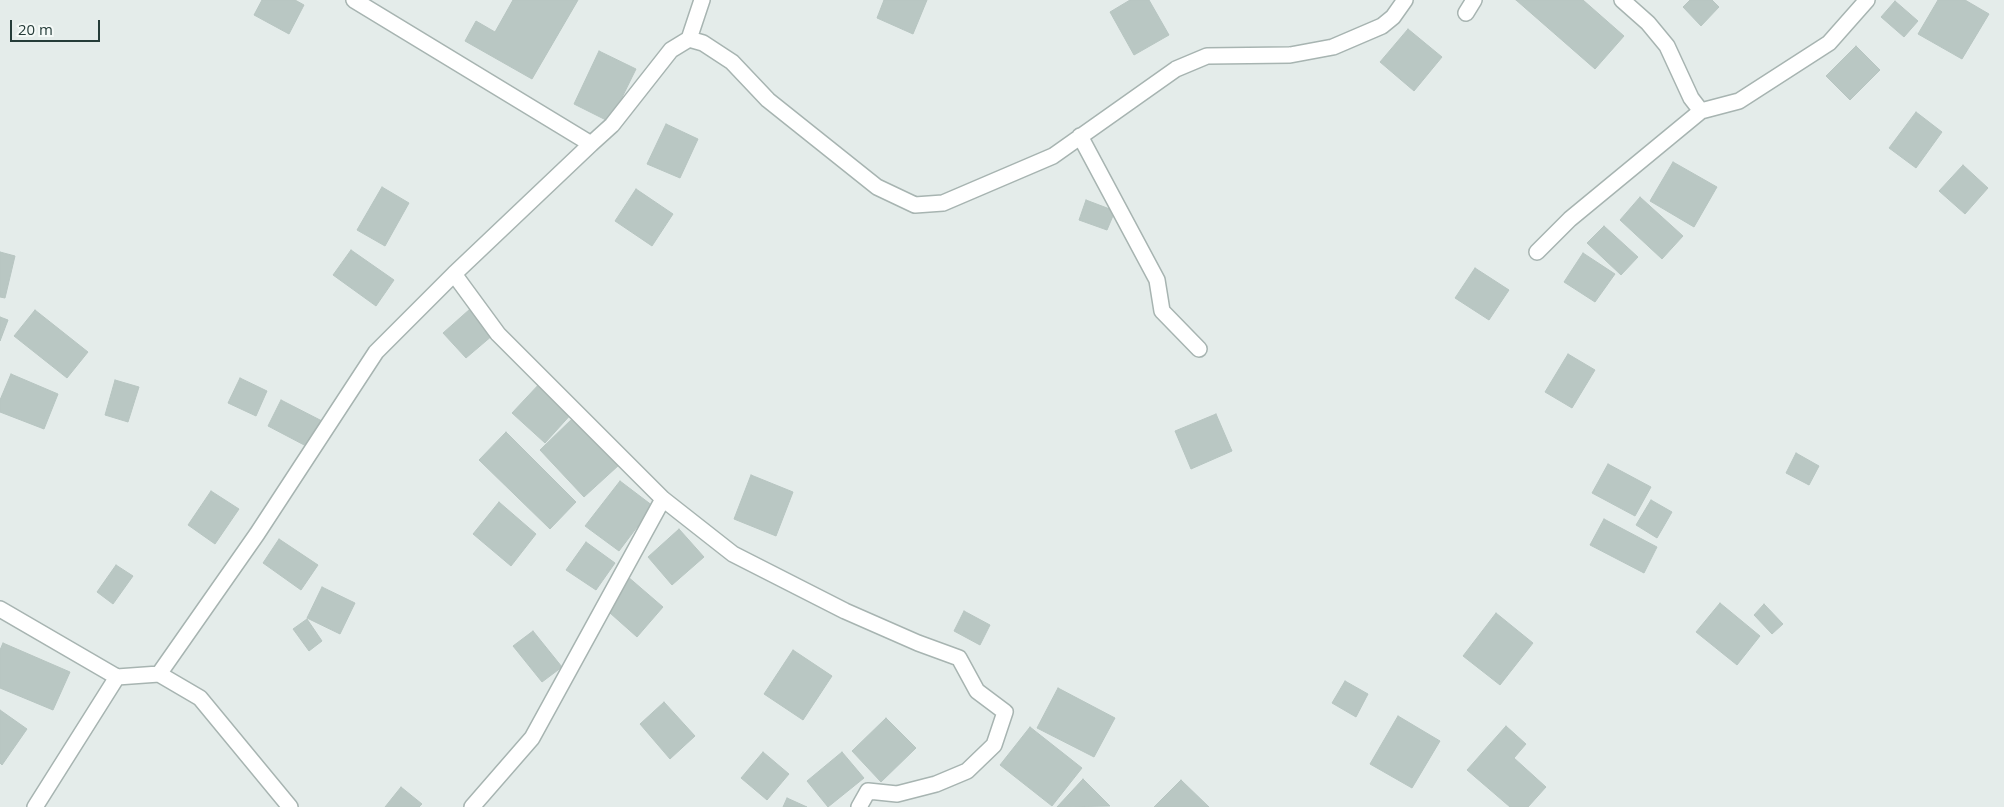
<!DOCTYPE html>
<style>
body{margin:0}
#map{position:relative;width:2004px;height:807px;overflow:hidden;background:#e4ecea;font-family:"Open Sans",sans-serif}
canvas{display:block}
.scale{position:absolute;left:10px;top:20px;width:90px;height:22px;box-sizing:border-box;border:2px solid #253c39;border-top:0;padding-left:6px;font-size:15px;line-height:18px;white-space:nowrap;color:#253c39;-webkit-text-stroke:4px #f4f9f7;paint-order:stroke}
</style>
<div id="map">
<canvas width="2004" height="807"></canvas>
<div class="scale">20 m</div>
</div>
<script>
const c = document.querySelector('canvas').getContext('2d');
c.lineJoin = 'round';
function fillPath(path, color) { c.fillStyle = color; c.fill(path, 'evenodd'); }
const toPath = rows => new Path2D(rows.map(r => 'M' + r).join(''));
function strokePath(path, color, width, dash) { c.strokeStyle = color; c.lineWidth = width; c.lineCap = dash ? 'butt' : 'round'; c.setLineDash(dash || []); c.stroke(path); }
const building = toPath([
 [262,0,295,0,304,5,289,34,254,15,262,0],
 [513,0,578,0,532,79,465,41,476,21,495,32,513,0],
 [884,0,927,0,913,34,877,18,884,0],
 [1130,0,1149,0,1169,35,1134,55,1110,12,1130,0],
 [1516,0,1583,0,1624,36,1595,69,1516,0],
 [1690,0,1712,0,1719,7,1701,26,1683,7,1690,0],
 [1938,0,1965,0,1989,14,1962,59,1918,34,1938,0],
 [1895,1,1918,21,1904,37,1881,17,1895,1],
 [1408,29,1442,57,1414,91,1380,62,1408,29],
 [1856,46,1880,70,1850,100,1826,76,1856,46],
 [599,51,636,69,610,122,574,104,599,51],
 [1916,112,1942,132,1916,168,1889,148,1916,112],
 [666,124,698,139,680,178,647,164,666,124],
 [1673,162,1717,187,1694,227,1650,201,1673,162],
 [1963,165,1988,188,1965,214,1939,191,1963,165],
 [382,187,409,203,385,246,357,230,382,187],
 [636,189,673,214,652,246,615,221,636,189],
 [1640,197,1683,236,1662,259,1620,220,1640,197],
 [1086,200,1115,211,1107,230,1079,220,1086,200],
 [1604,226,1638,257,1621,275,1587,243,1604,226],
 [351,250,394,280,376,306,333,275,351,250],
 [0,252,15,256,5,298,0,297,0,252],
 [1583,253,1615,274,1595,302,1564,282,1583,253],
 [1475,268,1509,290,1489,320,1455,298,1475,268],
 [470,309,493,335,466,358,443,333,470,309],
 [35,310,88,352,67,378,14,336,35,310],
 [0,317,8,320,0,341,0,317],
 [1568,354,1595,370,1572,408,1545,392,1568,354],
 [11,374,58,394,44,429,0,412,0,400,11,374],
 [240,378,267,391,256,416,228,403,240,378],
 [115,380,139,387,128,422,105,415,115,380],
 [542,381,574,411,545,443,512,413,542,381],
 [281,400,322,421,308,447,268,426,281,400],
 [1216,414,1232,451,1191,469,1175,431,1216,414],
 [574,417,619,465,584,497,540,450,574,417],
 [506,432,576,502,550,529,479,460,506,432],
 [1796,453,1819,466,1809,485,1786,473,1796,453],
 [1608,464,1651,487,1635,516,1592,493,1608,464],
 [751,475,793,492,776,536,734,519,751,475],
 [620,481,653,506,619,551,585,526,620,481],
 [211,491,239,509,215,544,188,525,211,491],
 [1651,500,1672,512,1657,538,1636,525,1651,500],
 [499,502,536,534,511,566,473,534,499,502],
 [1604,519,1657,547,1644,573,1590,545,1604,519],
 [679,529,704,557,672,585,648,557,679,529],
 [279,539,318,565,301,590,263,563,279,539],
 [586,542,615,563,596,590,566,570,586,542],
 [116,565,133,576,113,604,97,592,116,565],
 [627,576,663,607,637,637,601,605,627,576],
 [322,587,355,603,340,634,307,618,322,587],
 [1720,603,1760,636,1737,665,1696,632,1720,603],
 [1764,604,1783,624,1772,634,1754,615,1764,604],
 [964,611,990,625,980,645,954,631,964,611],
 [1496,613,1533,643,1500,685,1463,656,1496,613],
 [307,619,322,641,309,651,293,629,307,619],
 [533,631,562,667,542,682,513,646,533,631],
 [3,643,70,672,53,710,0,688,0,650,3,643],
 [793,650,832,676,803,720,764,694,793,650],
 [1345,681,1368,694,1356,717,1332,703,1345,681],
 [1058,688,1115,718,1094,757,1037,728,1058,688],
 [664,702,695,736,670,759,640,724,664,702],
 [0,710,27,729,2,765,0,763,0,710],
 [1398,716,1440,741,1412,788,1370,764,1398,716],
 [886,718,916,748,881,782,852,751,886,718],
 [1506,726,1526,744,1514,758,1546,787,1528,807,1510,807,1467,770,1506,726],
 [1030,727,1082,768,1052,806,1000,765,1030,727],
 [763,752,789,774,767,800,741,778,763,752],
 [842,752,864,778,828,807,807,781,842,752],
 [1083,779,1110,806,1057,807,1083,779],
 [1181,780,1209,807,1154,807,1181,780],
 [401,787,422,804,419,807,385,807,401,787],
 [787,798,807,807,783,807,787,798]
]);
const minor = toPath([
 [1466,13,1474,0],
 [689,39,702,0],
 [1701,111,1739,101,1829,43,1867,0],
 [1080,136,1157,280,1162,311,1199,349],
 [591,144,612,125,671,50,689,39,703,43,732,62,768,100,877,187,915,205,943,203,1053,156,1176,69,1207,56,1290,55,1333,47,1382,26,1393,17,1405,0],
 [1537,252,1570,219,1701,111,1691,98,1667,46,1648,23,1622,0],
 [454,274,498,334,663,499,733,554,845,611,918,643,959,658,977,691,1005,712,994,745,967,771,936,784,897,794,868,791,859,807],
 [0,609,117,677,159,674],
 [35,807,117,677],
 [290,807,200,698,159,674,257,534,376,352,454,274,591,144,354,0],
 [472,807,532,738,663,499]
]);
fillPath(building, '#b9c7c3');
strokePath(building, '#b7c5c1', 1);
strokePath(minor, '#a7b4b1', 18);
strokePath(minor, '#fff', 15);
</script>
